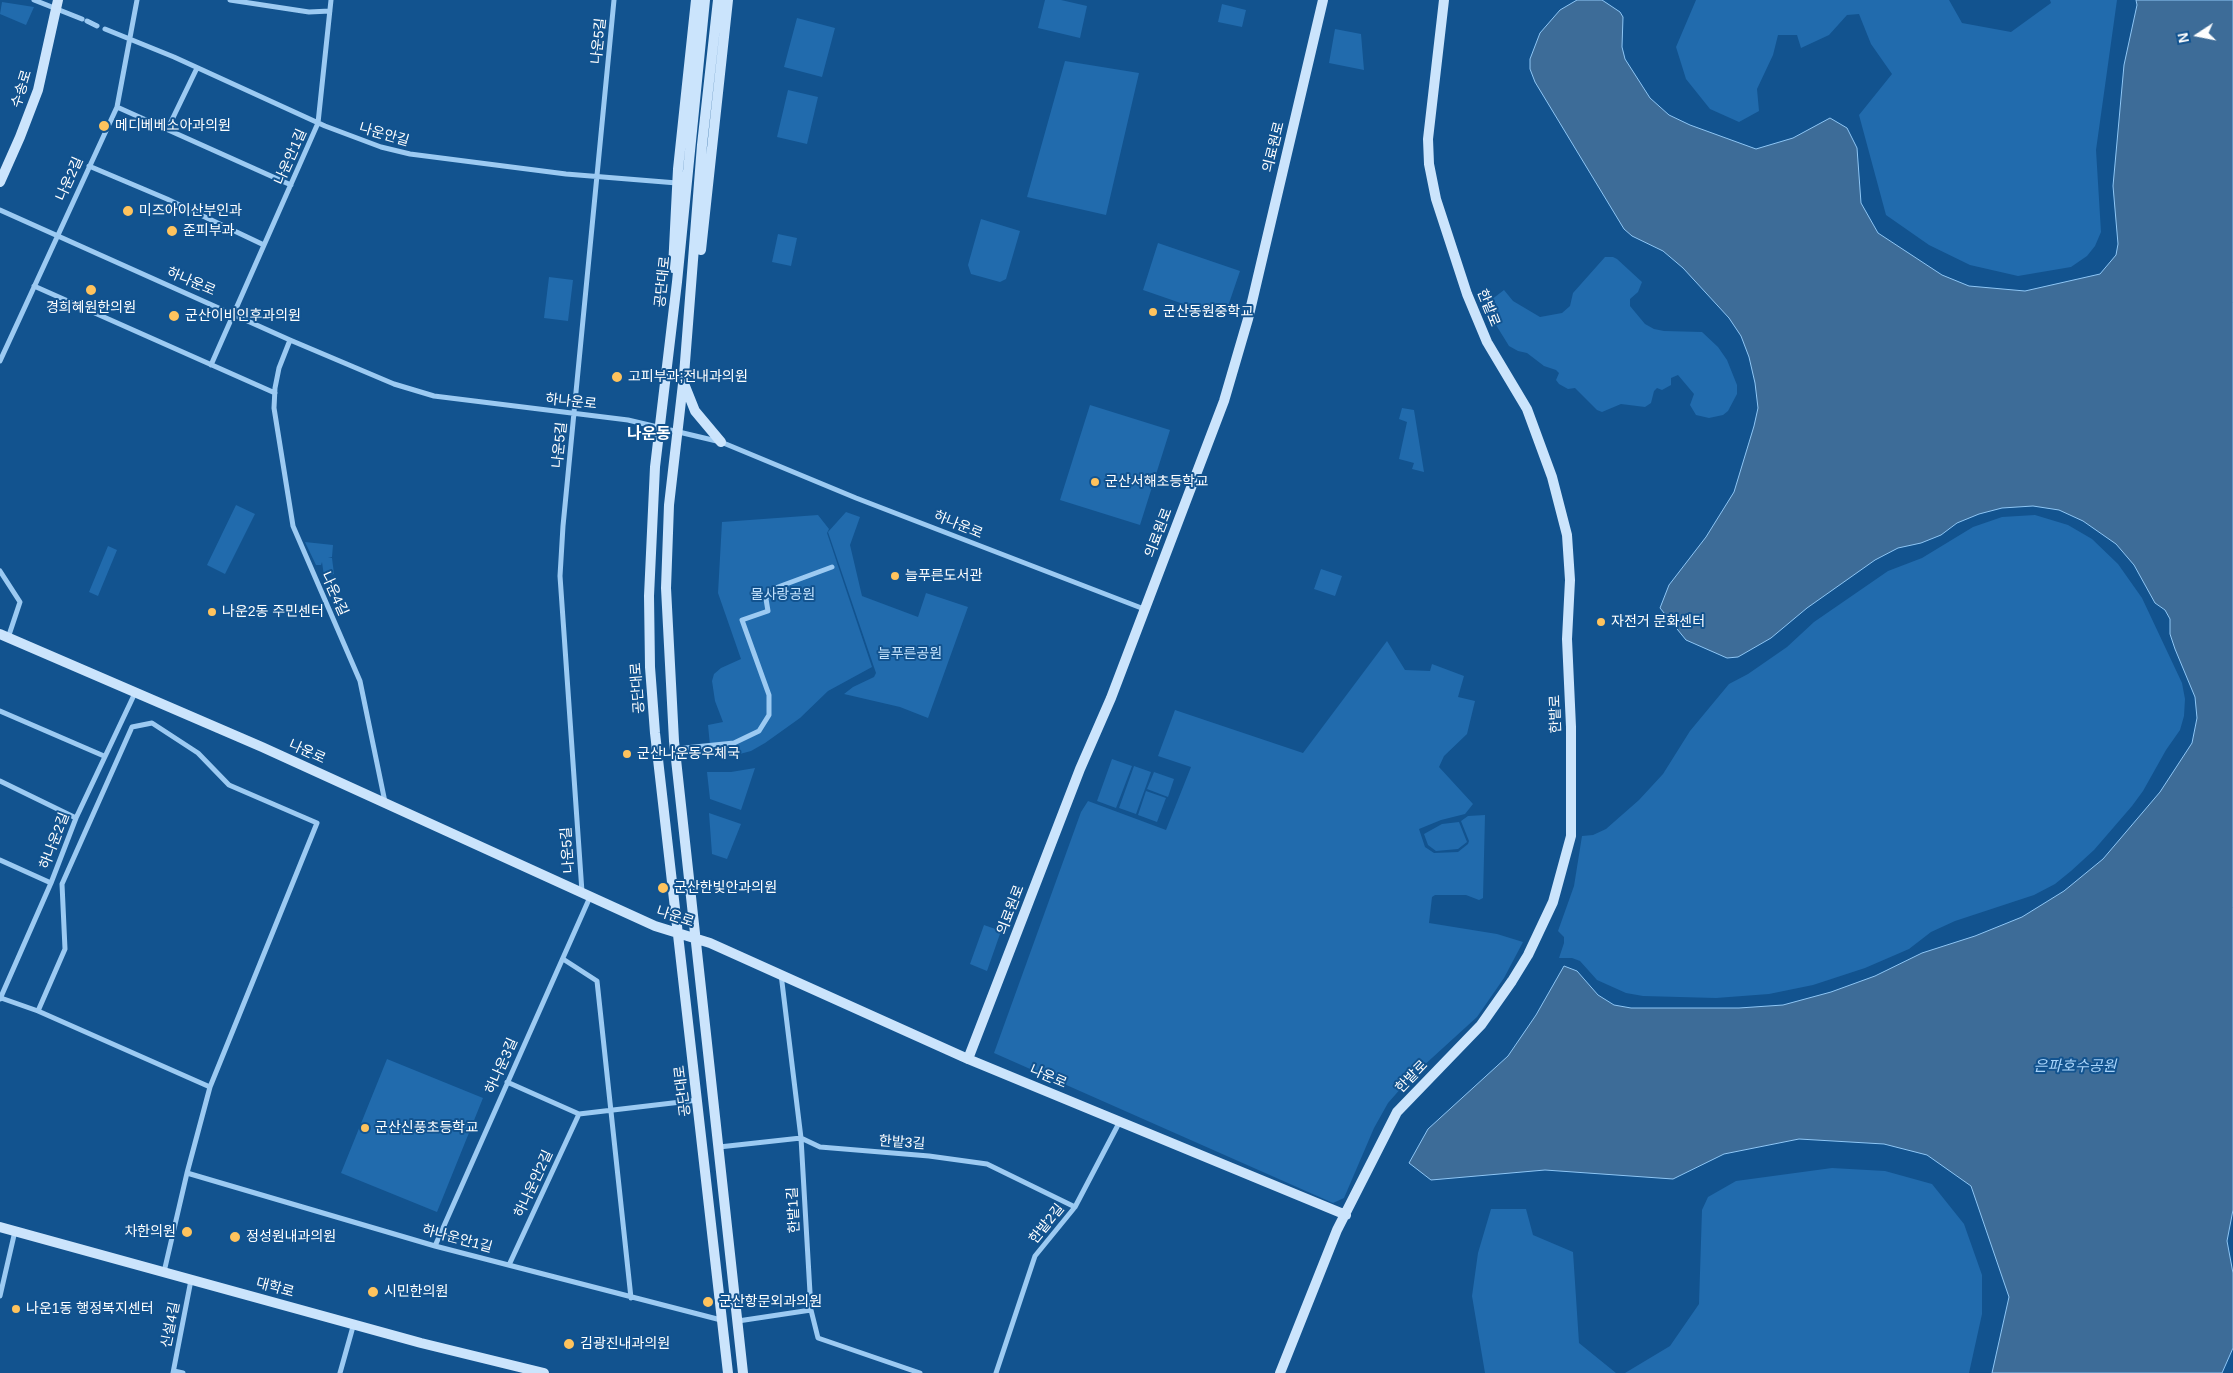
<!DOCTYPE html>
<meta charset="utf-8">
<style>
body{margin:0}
#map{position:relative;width:2233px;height:1373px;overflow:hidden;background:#12538f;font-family:Arial,sans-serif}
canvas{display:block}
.north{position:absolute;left:2173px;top:10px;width:50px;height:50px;-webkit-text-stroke:4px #12538f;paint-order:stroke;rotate:259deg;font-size:14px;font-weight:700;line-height:20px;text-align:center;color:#fff}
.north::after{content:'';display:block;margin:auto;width:18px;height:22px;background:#fff;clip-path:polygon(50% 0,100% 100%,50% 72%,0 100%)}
</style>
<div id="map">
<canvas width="2233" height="1373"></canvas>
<div class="north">N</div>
</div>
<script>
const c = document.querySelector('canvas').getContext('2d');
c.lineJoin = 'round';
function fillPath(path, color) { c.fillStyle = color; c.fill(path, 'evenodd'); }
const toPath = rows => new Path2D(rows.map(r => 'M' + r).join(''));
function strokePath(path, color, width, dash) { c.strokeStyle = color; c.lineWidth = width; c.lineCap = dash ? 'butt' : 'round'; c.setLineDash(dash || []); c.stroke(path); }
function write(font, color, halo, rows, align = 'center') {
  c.font = font + ' Arial,"Noto Sans KR",sans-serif'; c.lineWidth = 4; c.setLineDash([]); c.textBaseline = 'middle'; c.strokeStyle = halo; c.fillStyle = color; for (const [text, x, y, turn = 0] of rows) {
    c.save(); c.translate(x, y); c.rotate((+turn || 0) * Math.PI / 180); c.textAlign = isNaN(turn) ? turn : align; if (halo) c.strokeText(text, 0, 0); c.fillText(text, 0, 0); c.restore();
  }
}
const green = toPath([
 [1045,0,1061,0,1087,6,1080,38,1038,28],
 [1696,0,1949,0,1962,23,2011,32,2051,3,2050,0,2117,0,2096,150,2101,232,2095,246,2087,256,2071,267,2018,276,1970,265,1929,245,1886,215,1859,115,1892,74,1871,44,1859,14,1847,15,1829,35,1801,48,1797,35,1778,35,1773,55,1757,89,1759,111,1739,122,1710,109,1686,79,1676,47],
 [2,2,34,7,26,25,0,14],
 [1222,4,1246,10,1242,27,1218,22],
 [797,18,835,28,822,77,784,67],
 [1335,29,1361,34,1364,70,1329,63],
 [1065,61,1139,73,1106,215,1027,197],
 [788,90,818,97,807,144,777,137],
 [981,219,1020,231,1006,279,1000,282,971,274,968,265],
 [778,234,797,238,791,266,772,262],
 [1158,243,1240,271,1224,318,1143,290],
 [1605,257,1613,257,1617,259,1642,282,1638,292,1630,299,1630,306,1645,324,1654,329,1664,331,1702,332,1718,347,1727,360,1737,385,1737,394,1728,411,1723,415,1709,418,1696,415,1690,405,1694,394,1678,375,1671,378,1671,385,1662,390,1657,388,1654,391,1651,403,1645,407,1621,404,1602,412,1597,410,1575,388,1568,389,1559,384,1556,380,1559,373,1556,370,1544,366,1527,353,1518,351,1509,346,1488,312,1487,306,1491,300,1504,290,1513,301,1540,317,1562,313,1570,306,1573,293],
 [549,277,573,280,568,321,544,318],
 [1090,405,1170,430,1140,525,1060,500],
 [1402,408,1414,410,1424,472,1412,469,1414,463,1399,459,1407,422,1399,419],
 [236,505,255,514,225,574,207,565],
 [846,512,860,517,850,545,862,596,918,617,926,593,968,607,928,718,900,707,844,694,853,687,874,677,876,673,828,532],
 [818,515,829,529,827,533,872,667,828,691,800,718,765,743,751,751,736,755,711,756,708,725,723,722,715,701,712,681,714,674,721,668,741,659,718,593,722,522],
 [2035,515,2068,525,2092,539,2118,564,2142,598,2182,683,2185,699,2184,716,2180,730,2166,750,2143,791,2132,806,2094,850,2071,871,2055,884,2034,895,1955,921,1931,932,1909,949,1865,968,1813,985,1769,994,1716,998,1643,996,1626,993,1597,980,1580,961,1572,958,1559,958,1564,943,1564,937,1558,931,1574,886,1582,836,1593,835,1606,829,1639,800,1663,774,1690,731,1729,684,1748,674,1787,647,1814,622,1888,571,1922,558,1973,527,2002,517],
 [305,542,333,545,332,557,328,558,332,558,334,574,324,576,322,562,321,565,316,565],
 [108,546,117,550,98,596,89,592],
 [1321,569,1342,576,1335,596,1314,589],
 [1387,641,1405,670,1430,671,1432,664,1464,676,1458,697,1475,701,1467,734,1444,756,1439,767,1473,804,1465,814,1441,820,1419,829,1425,847,1434,853,1458,852,1468,844,1469,841,1461,821,1468,816,1485,815,1483,898,1479,900,1466,895,1435,895,1432,897,1429,923,1497,934,1523,942,1504,978,1477,1017,1410,1078,1388,1103,1374,1128,1344,1198,1333,1203,994,1053,1081,812,1088,801,1166,830,1191,767,1158,756,1175,710,1303,753],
 [1112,759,1132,766,1116,808,1097,801],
 [1134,766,1151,772,1136,814,1119,808],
 [755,768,741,810,710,799,707,772,731,772],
 [1154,772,1174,779,1168,797,1147,789],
 [1146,791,1166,798,1157,822,1138,815],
 [709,813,741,824,727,859,712,854],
 [1459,822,1467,842,1458,849,1436,851,1428,845,1424,834,1442,824],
 [984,925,1001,931,987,971,970,964],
 [387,1059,483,1098,437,1212,341,1173],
 [1832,1168,1885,1171,1932,1184,1964,1224,1982,1275,1982,1314,1969,1373,1625,1373,1670,1346,1699,1304,1702,1210,1708,1197,1736,1181],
 [1491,1209,1526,1209,1533,1235,1573,1252,1579,1343,1616,1373,1485,1373,1472,1296,1478,1253]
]);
const water = toPath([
 [1577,0,1602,0,1620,12,1623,17,1622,47,1625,59,1650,98,1669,115,1690,125,1756,149,1793,138,1830,118,1847,128,1857,148,1861,203,1878,233,1942,275,1969,286,2025,291,2100,274,2116,255,2118,244,2113,186,2124,65,2137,5,2136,0,2233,0,2233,1210,2227,1241,2233,1273,2233,1348,2222,1373,1992,1373,2009,1297,1971,1186,1927,1155,1884,1144,1799,1139,1724,1154,1673,1179,1545,1170,1431,1180,1409,1163,1428,1129,1508,1056,1536,1015,1564,966,1577,971,1598,995,1614,1005,1631,1008,1739,1008,1783,1005,1831,992,1875,976,1922,953,1975,936,2022,917,2064,891,2103,859,2160,792,2192,743,2197,718,2195,697,2175,649,2170,634,2170,619,2165,610,2155,603,2134,565,2116,544,2083,521,2059,510,2033,506,2002,508,1979,514,1957,523,1941,535,1921,543,1898,548,1875,560,1807,608,1771,638,1738,657,1727,658,1686,640,1660,608,1669,585,1706,537,1734,492,1754,426,1758,408,1755,383,1749,357,1741,336,1729,318,1683,268,1663,251,1632,236,1624,229,1535,82,1530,69,1530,59,1540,33,1560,10,1577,0]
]);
const street = toPath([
 [34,0,82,19],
 [230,0,309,12,330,11],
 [87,21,97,26],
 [105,29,174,57,325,126,381,147,410,154,566,174,677,183],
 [117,107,291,185],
 [168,128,197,68],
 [89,166,167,199,264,245],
 [0,210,290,340,394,384,434,396,628,420,721,442,856,498,1144,609],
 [34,286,275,393],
 [290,340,279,368,275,388,274,408,293,526,360,681,385,802],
 [0,361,117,107,137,0],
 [211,365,318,123,331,0],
 [0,571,20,602,8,638],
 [0,711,104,756],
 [675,749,734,743,759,731,769,715,769,695,742,620,768,611,766,599,768,595,778,587,832,567],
 [0,781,76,818],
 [0,860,51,883],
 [582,892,560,576,563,526,614,0],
 [563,959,597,981,631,1298],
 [781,974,801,1138,811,1310,818,1338,920,1373],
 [1,998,38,1011,210,1087],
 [0,999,51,883,76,818,135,693],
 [38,1011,65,949,62,884,132,727,152,723,198,753,229,785,317,823,210,1087,187,1173,164,1272],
 [507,1082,579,1114],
 [719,1147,801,1138,820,1147,929,1156,987,1164,1075,1207],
 [187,1173,435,1246,721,1320],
 [435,1246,590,897],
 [509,1265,579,1114,698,1100],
 [0,1296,15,1231],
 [738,1321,811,1310],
 [174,1371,183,1373],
 [173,1373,191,1280],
 [340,1373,354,1323],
 [996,1373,1035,1256,1075,1207,1119,1123]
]);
const secondary = toPath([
 [705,0,677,282,655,467,649,596,650,667,655,733,728,1373],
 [718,0,702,145,684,375,669,505,666,588,674,741,743,1373],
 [0,182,20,137,38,90,58,0],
 [701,250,728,0],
 [673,268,678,169,696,0],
 [685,386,695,411,721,442],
 [0,634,262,747,655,926,710,943,968,1059,1346,1215],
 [968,1059,1080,769,1111,698,1224,401,1248,319,1323,0],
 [0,1227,421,1343,544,1373],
 [1280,1373,1337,1230,1397,1112,1481,1025,1512,981,1528,955,1553,902,1571,836,1571,727,1567,639,1570,580,1567,535,1552,477,1527,409,1487,342,1467,294,1436,199,1429,164,1428,139,1444,0]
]);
const markers = [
 [104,126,6,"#ffc35d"],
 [128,211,6,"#ffc35d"],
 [172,231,6,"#ffc35d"],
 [91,290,6,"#ffc35d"],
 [1153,312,5,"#ffc35d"],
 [174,316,6,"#ffc35d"],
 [617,377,6,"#ffc35d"],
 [1095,482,5,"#ffc35d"],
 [895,576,5,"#ffc35d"],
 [212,612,5,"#ffc35d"],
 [1601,622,5,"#ffc35d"],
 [627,754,5,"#ffc35d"],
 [663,888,6,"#ffc35d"],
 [365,1128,5,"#ffc35d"],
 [187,1232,6,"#ffc35d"],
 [235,1237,6,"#ffc35d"],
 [373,1292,6,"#ffc35d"],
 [708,1302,6,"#ffc35d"],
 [16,1309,5,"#ffc35d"],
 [569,1344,6,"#ffc35d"]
];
const streetNames = [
 ["나운5길",599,41,-84],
 ["수송로",22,89,-73],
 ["나운안길",384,135,16],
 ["의료원로",1274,147,-76],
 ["나운안1길",291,157,-66],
 ["나운2길",70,179,-66],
 ["하나운로",191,282,23],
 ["공단대로",663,282,-84],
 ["한밭로",1488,308,68],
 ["하나운로",571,402,6],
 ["나운5길",560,445,-84],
 ["하나운로",958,525,22],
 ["의료원로",1159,533,-69],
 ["나운4길",334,594,66],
 ["공단대로",638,688,-94],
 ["한밭로",1556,714,-92],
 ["나운로",307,752,24],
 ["하나운2길",55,841,-69],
 ["나운5길",568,850,-94],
 ["의료원로",1011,910,-69],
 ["나운로",675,917,18],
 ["하나운3길",502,1066,-66],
 ["나운로",1048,1077,23],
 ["한밭로",1412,1077,-46],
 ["공단대로",683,1091,-97],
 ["한밭3길",902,1143,4],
 ["하나운안2길",534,1184,-65],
 ["한밭1길",794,1210,-93],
 ["한밭2길",1047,1224,-51],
 ["하나운안1길",457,1239,15],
 ["대학로",275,1288,15],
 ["신설4길",171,1325,-79]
];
const poiNames = [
 ["메디베베소아과의원",115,126],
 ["미즈아이산부인과",139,211],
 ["준피부과",183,231],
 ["경희혜원한의원",91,308,"center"],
 ["군산동원중학교",1163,312],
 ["군산이비인후과의원",185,316],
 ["고피부과;전내과의원",628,377],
 ["군산서해초등학교",1105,482],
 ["늘푸른도서관",905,576],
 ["나운2동 주민센터",222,612],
 ["자전거 문화센터",1611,622],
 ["군산나운동우체국",637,754],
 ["군산한빛안과의원",674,888],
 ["군산신풍초등학교",375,1128],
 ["차한의원",176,1232,"right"],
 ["정성원내과의원",246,1237],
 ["시민한의원",384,1292],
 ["군산항문외과의원",719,1302],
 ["나운1동 행정복지센터",26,1309],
 ["김광진내과의원",580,1344]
];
const parkNames = [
 ["물사랑공원",783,595],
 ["늘푸른공원",910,654]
];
const waterNames = [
 ["은파호수공원",2075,1067]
];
const quarterNames = [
 ["나운동",649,435]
];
fillPath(green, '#216bad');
fillPath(water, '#3d6c98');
strokePath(water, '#8ec6f5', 1);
strokePath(street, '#9ccaf2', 5);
strokePath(secondary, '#cbe4fc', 10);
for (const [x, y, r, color] of markers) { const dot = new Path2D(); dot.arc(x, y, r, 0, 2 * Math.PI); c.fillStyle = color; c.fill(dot); strokePath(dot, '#12538f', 2); }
write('14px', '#fff', '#12538f', streetNames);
write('14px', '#fff', '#12538f', poiNames, 'left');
write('14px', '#c3e2fd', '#12538f', parkNames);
write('italic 15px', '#a8d3f9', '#12538f', waterNames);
write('bold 16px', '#fff', '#12538f', quarterNames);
</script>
